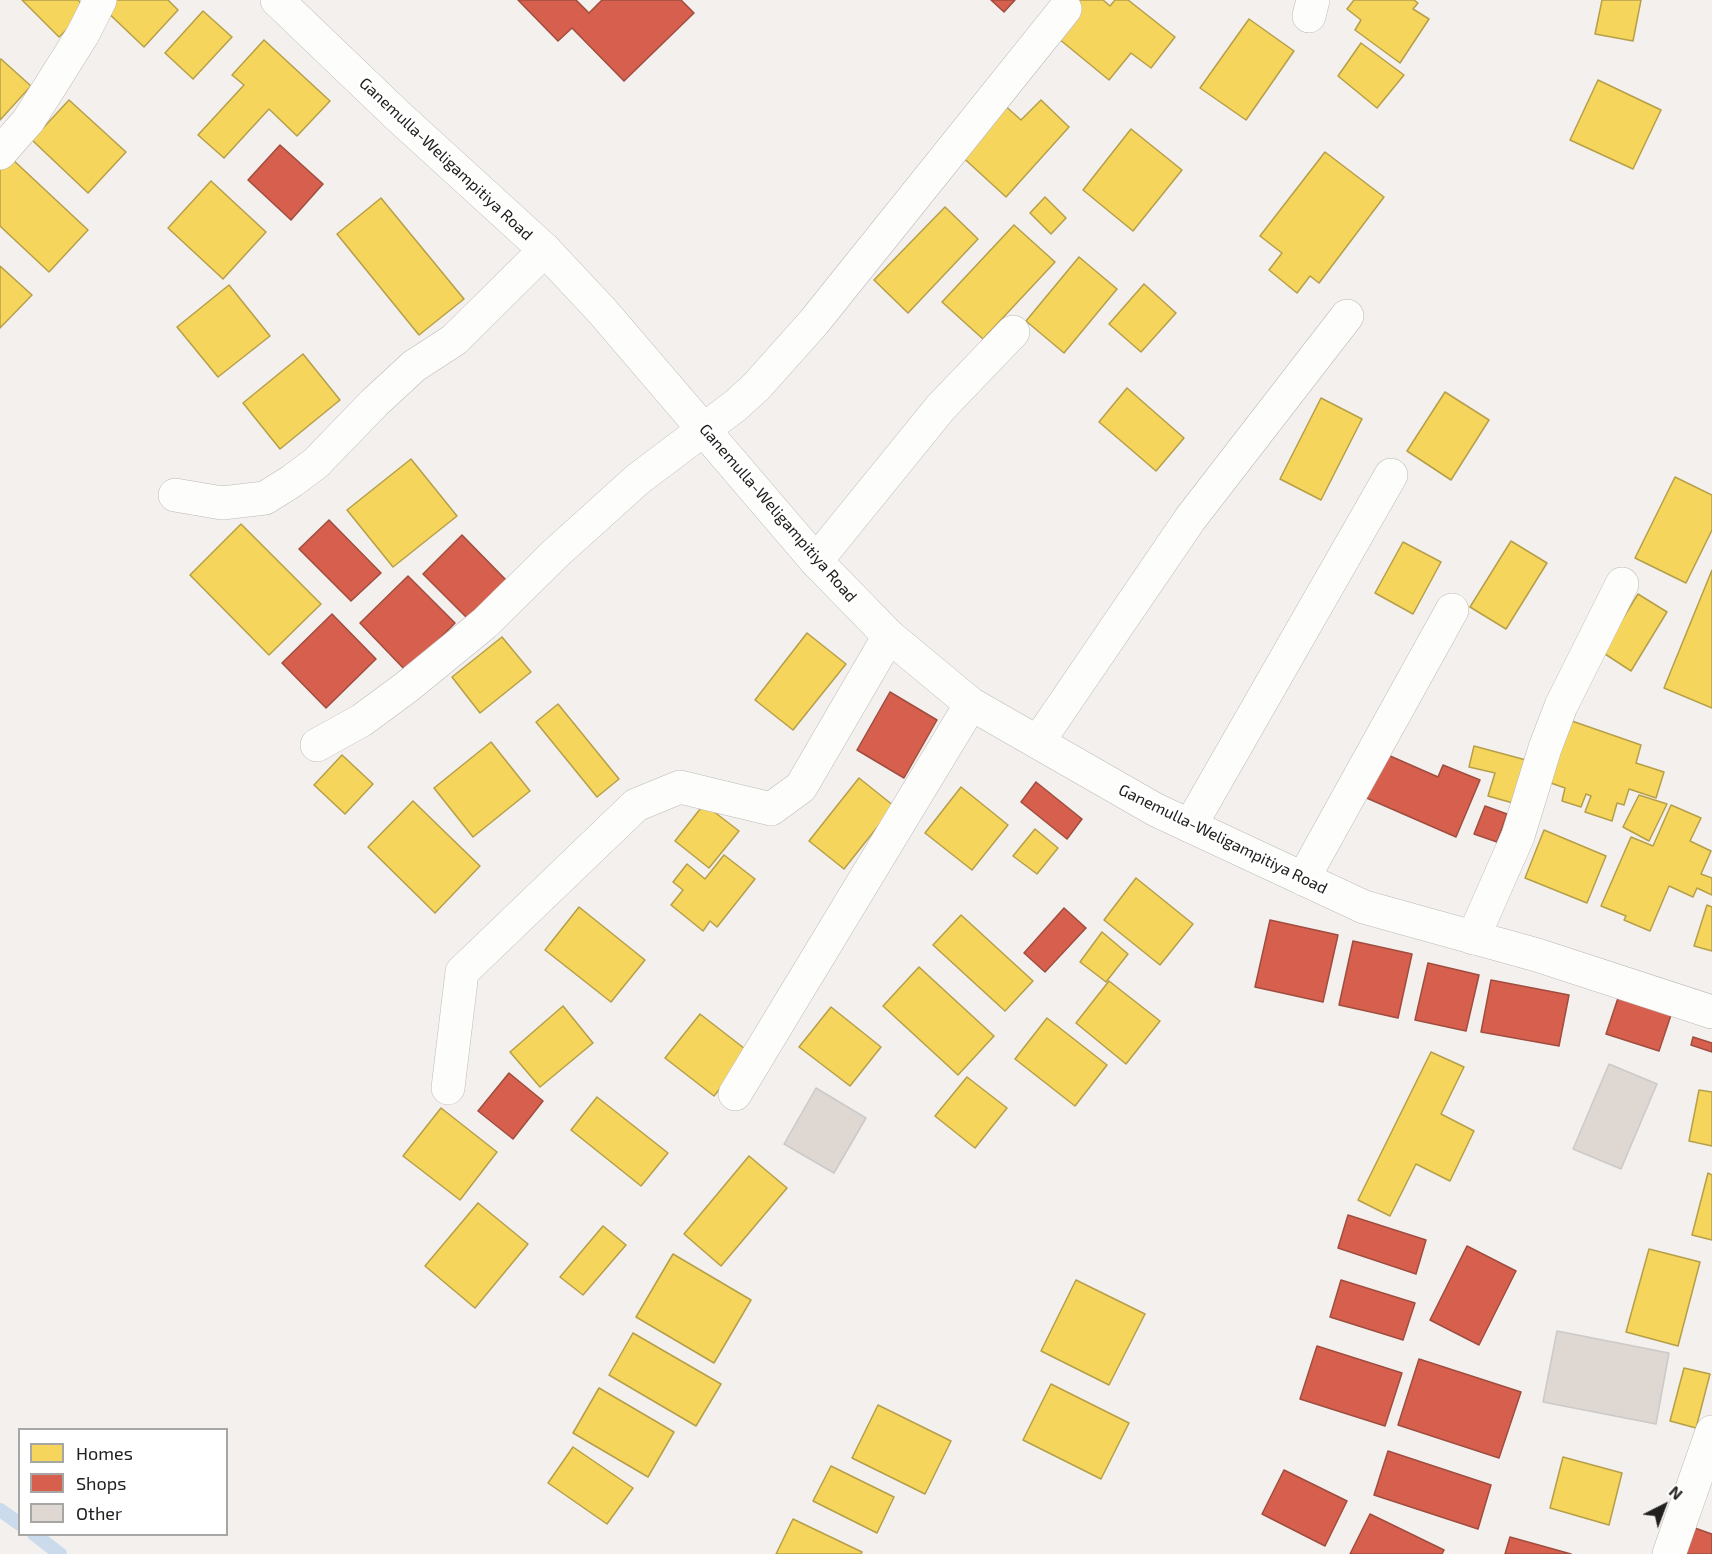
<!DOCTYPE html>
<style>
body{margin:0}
#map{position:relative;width:1712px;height:1554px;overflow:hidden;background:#f3f0ee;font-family:"Exo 2",sans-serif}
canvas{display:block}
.legend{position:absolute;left:18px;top:1428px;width:210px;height:108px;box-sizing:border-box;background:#fefffe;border:2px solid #a6a6a4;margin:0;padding:8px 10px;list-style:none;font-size:18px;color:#22201e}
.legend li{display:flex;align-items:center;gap:12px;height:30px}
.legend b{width:30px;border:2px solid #a6a6a4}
.north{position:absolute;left:1634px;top:1476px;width:60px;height:60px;-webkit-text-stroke:4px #fefffe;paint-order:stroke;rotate:42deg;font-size:16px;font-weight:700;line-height:24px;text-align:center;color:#22201e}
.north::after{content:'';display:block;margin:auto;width:21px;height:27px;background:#22201e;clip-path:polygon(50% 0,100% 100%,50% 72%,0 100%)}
</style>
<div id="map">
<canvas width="1712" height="1554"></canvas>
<ul class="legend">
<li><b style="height:16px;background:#f6d55c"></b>Homes</li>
<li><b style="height:16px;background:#d6604d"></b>Shops</li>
<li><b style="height:16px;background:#ded7d2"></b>Other</li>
</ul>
<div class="north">N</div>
</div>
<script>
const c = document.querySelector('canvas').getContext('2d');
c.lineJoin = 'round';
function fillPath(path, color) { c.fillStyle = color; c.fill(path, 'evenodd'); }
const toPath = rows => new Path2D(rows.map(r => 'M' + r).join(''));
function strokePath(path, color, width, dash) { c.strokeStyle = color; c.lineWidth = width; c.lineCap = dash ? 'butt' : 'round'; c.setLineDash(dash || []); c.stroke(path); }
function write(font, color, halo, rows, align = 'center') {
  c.font = font + ' "Exo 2",sans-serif'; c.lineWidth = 6; c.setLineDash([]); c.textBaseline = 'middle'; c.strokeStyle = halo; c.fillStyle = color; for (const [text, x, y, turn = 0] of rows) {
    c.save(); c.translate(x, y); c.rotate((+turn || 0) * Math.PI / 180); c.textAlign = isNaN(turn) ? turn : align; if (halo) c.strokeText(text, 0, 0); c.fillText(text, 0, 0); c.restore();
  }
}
const homes = toPath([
 [22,0,78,0,87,10,59,37,22,0],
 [111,0,168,0,178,10,144,47,103,8,111,0],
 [1080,0,1103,0,1110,6,1115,0,1128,0,1175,37,1151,68,1131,53,1109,80,1053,34,1080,0],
 [1354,0,1414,0,1418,3,1413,9,1429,19,1400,63,1355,30,1361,20,1347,9,1354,0],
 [1602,0,1641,0,1633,41,1595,34,1602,0],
 [203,11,232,37,193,79,165,53,203,11],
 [1249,19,1294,51,1246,120,1200,88,1249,19],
 [264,40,330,101,297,136,269,109,224,158,198,135,244,85,232,75,264,40],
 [1361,43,1404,75,1377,108,1338,76,1361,43],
 [1,59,31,86,0,120,0,60,1,59],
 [1598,80,1661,110,1633,169,1570,140,1598,80],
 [69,100,126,152,88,193,32,140,69,100],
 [1041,100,1069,127,1006,197,957,152,1002,103,1021,120,1041,100],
 [1131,129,1182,170,1133,231,1083,190,1131,129],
 [1325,152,1384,197,1319,283,1310,276,1297,293,1269,270,1282,253,1260,236,1325,152],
 [11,158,88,230,49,272,0,226,0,170,11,158],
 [211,181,266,232,223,279,168,228,211,181],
 [1045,197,1066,218,1051,234,1030,213,1045,197],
 [381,198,464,299,419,335,337,234,381,198],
 [945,207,978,239,908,313,874,280,945,207],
 [1014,225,1055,262,983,339,942,302,1014,225],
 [1079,257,1117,289,1064,353,1026,321,1079,257],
 [0,266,32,295,0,328,0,266],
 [1144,284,1176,313,1141,352,1109,324,1144,284],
 [229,285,270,336,218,377,177,327,229,285],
 [303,354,340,400,280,449,243,403,303,354],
 [1127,388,1184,438,1156,471,1099,422,1127,388],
 [1445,392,1489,420,1451,480,1407,451,1445,392],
 [1321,398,1362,419,1321,500,1280,479,1321,398],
 [411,459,457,516,393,567,347,510,411,459],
 [1675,477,1712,495,1712,530,1686,583,1635,558,1675,477],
 [241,524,321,604,269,655,190,575,241,524],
 [1511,541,1547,563,1506,629,1470,607,1511,541],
 [1403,542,1441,562,1413,614,1375,593,1403,542],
 [1712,570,1712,708,1664,688,1712,570],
 [1638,594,1667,612,1631,671,1602,652,1638,594],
 [807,633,846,664,793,730,755,700,807,633],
 [502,637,531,672,480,713,452,677,502,637],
 [558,704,619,779,597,797,536,722,558,704],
 [1569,720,1641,745,1636,763,1664,772,1656,798,1629,789,1624,805,1617,803,1612,821,1585,812,1591,796,1586,794,1581,807,1562,801,1565,788,1548,782,1569,720],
 [491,742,530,791,473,837,434,788,491,742],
 [1474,746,1526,760,1520,805,1488,796,1495,773,1469,767,1474,746],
 [342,755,373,784,345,814,314,785,342,755],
 [859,778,894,806,844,869,809,841,859,778],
 [961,787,1008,825,972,870,925,833,961,787],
 [1639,795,1667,804,1649,841,1623,827,1639,795],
 [413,801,480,866,435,913,368,847,413,801],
 [704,804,739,831,709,868,675,841,704,804],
 [1671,805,1701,818,1690,841,1711,851,1701,874,1712,878,1712,895,1697,888,1693,897,1669,886,1650,931,1624,920,1626,916,1601,906,1631,837,1653,846,1671,805],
 [1035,829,1058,848,1037,874,1013,856,1035,829],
 [1544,830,1606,856,1587,903,1525,878,1544,830],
 [724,855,755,879,717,927,710,921,703,931,671,905,683,890,673,882,687,864,705,879,724,855],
 [1136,878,1193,924,1160,965,1104,920,1136,878],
 [1707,905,1712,907,1712,951,1694,946,1707,905],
 [579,907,645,960,611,1002,545,950,579,907],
 [961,915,1033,981,1005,1011,933,945,961,915],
 [1102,932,1128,954,1106,982,1080,962,1102,932],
 [919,967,994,1036,958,1075,883,1006,919,967],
 [1109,981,1160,1021,1126,1064,1076,1023,1109,981],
 [563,1006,593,1043,540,1087,510,1052,563,1006],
 [831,1007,881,1047,850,1086,799,1047,831,1007],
 [700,1014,749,1052,714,1096,665,1058,700,1014],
 [1047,1018,1107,1065,1075,1106,1015,1059,1047,1018],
 [1431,1052,1464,1067,1441,1114,1474,1131,1450,1181,1416,1164,1390,1216,1358,1200,1431,1052],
 [967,1077,1007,1108,975,1148,935,1116,967,1077],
 [1699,1090,1712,1092,1712,1146,1689,1141,1699,1090],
 [597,1097,668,1153,641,1186,571,1130,597,1097],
 [441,1108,497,1152,460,1200,403,1156,441,1108],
 [749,1156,787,1188,721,1266,684,1234,749,1156],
 [1708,1173,1712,1175,1712,1240,1692,1235,1708,1173],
 [478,1203,528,1244,475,1308,425,1266,478,1203],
 [603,1226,626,1245,583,1295,560,1277,603,1226],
 [1649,1249,1700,1262,1678,1346,1626,1332,1649,1249],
 [673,1254,751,1300,714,1363,636,1317,673,1254],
 [1076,1280,1145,1314,1109,1385,1041,1351,1076,1280],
 [633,1333,721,1384,696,1426,609,1375,633,1333],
 [1684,1368,1710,1374,1696,1428,1670,1421,1684,1368],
 [1051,1384,1129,1423,1101,1479,1023,1440,1051,1384],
 [599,1388,674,1432,648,1477,573,1433,599,1388],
 [878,1405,951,1441,925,1494,852,1458,878,1405],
 [573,1447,633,1488,607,1524,548,1483,573,1447],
 [1563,1457,1622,1473,1609,1525,1550,1508,1563,1457],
 [831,1466,894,1497,877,1533,813,1501,831,1466],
 [793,1519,862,1552,861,1554,776,1554,793,1519]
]);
const shops = toPath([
 [518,0,576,0,589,13,602,0,681,0,694,13,624,81,572,28,558,41,518,0],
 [991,0,1015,0,1004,12,991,0],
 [280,145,323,184,291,220,248,180,280,145],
 [329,520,381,573,351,601,299,549,329,520],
 [462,535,508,582,469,620,423,574,462,535],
 [408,576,455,623,407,672,360,623,408,576],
 [332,614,376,659,326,708,282,663,332,614],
 [890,692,937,720,904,778,857,750,890,692],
 [1381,752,1438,777,1443,765,1480,780,1456,837,1362,796,1381,752],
 [1036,782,1082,819,1067,839,1021,802,1036,782],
 [1485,806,1507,814,1497,842,1474,834,1485,806],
 [1064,908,1086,928,1045,972,1024,953,1064,908],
 [1270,920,1338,935,1323,1002,1255,987,1270,920],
 [1353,941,1412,954,1398,1018,1339,1005,1353,941],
 [1428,963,1479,975,1466,1031,1415,1020,1428,963],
 [1491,980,1569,995,1559,1046,1481,1032,1491,980],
 [1618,998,1671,1015,1659,1051,1606,1034,1618,998],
 [1693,1037,1712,1043,1712,1052,1691,1045,1693,1037],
 [509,1073,543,1101,513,1139,478,1111,509,1073],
 [1348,1215,1426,1240,1416,1274,1338,1248,1348,1215],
 [1467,1246,1516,1271,1479,1345,1430,1320,1467,1246],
 [1341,1280,1415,1303,1403,1340,1330,1317,1341,1280],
 [1317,1346,1402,1373,1385,1426,1300,1399,1317,1346],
 [1419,1359,1521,1392,1499,1458,1398,1425,1419,1359],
 [1388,1451,1491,1485,1478,1529,1374,1495,1388,1451],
 [1284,1470,1347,1501,1325,1546,1262,1514,1284,1470],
 [1370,1514,1444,1550,1442,1554,1350,1554,1370,1514],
 [1692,1527,1712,1534,1712,1554,1683,1554,1692,1527],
 [1510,1537,1571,1554,1505,1554,1510,1537]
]);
const stream = toPath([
 [0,1510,20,1524],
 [34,1534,60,1554]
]);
const building = toPath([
 [1609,1064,1657,1084,1621,1169,1573,1149,1609,1064],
 [816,1088,866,1118,834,1173,784,1144,816,1088],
 [1557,1331,1669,1353,1656,1424,1543,1402,1557,1331]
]);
const street = toPath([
 [1309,16,1313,0],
 [0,153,28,121,51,85,83,34,100,0],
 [175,495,222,503,265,498,292,481,316,463,374,403,414,366,454,340,545,250],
 [816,561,941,407,1013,332],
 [1038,742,1190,519,1347,316],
 [317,745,362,720,408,686,485,623,556,553,638,479,735,406,756,387,814,322,1065,9],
 [1190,826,1391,475],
 [1303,879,1452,610],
 [1473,938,1518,836,1545,748,1561,706,1622,584],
 [448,1088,462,972,636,805,680,787,771,809,801,787,889,636],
 [735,1094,971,704],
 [1669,1554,1712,1432]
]);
const secondary = toPath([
 [277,0,397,115,545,250,603,312,816,561,889,636,971,704,1156,810,1364,907,1537,955,1712,1012]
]);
const streetNames = [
 ["Ganemulla-Weligampitiya Road",446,159,43],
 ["Ganemulla-Weligampitiya Road",778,513,49],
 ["Ganemulla-Weligampitiya Road",1223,839,26]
];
fillPath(homes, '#f6d55c');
strokePath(homes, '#b69f49', 1.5);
fillPath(shops, '#d6604d');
strokePath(shops, '#a04d3f', 1.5);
strokePath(stream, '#cbdbec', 14);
fillPath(building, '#ded7d2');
strokePath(building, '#cccac9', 1.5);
strokePath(street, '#bcbab8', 34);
strokePath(secondary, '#bcbab8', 34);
strokePath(street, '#fdfdfc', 33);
strokePath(secondary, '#fdfdfc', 33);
write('16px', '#22201e', '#fefffe', streetNames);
</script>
